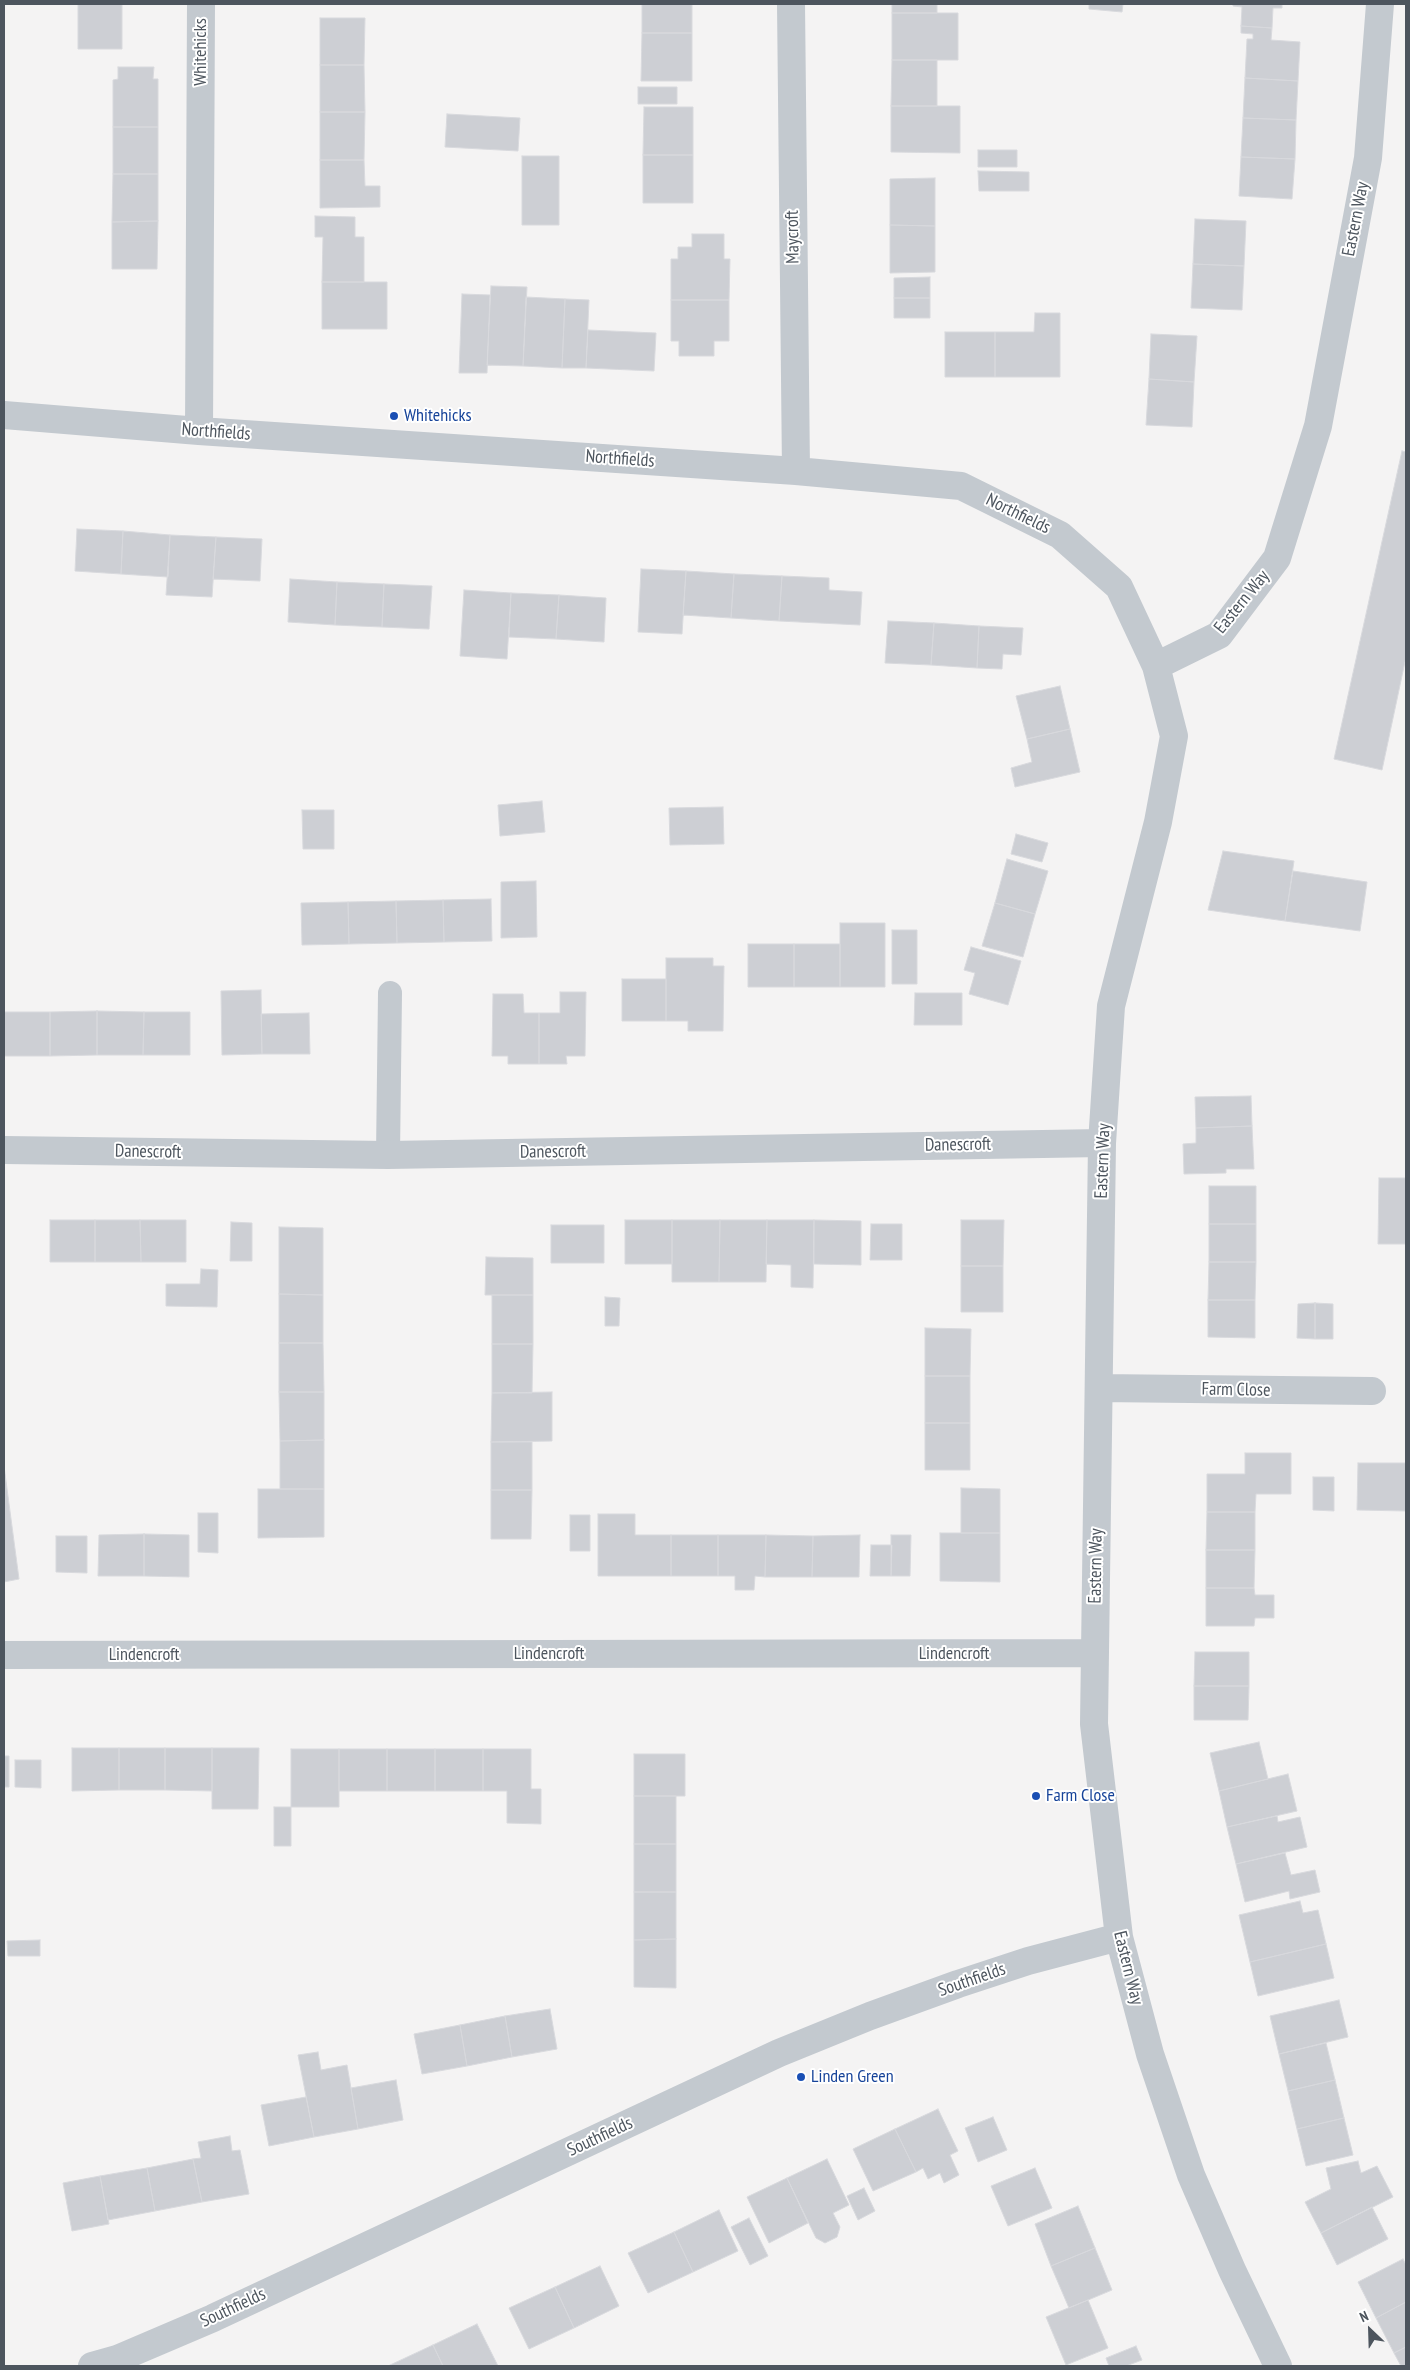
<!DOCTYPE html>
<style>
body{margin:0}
#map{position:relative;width:1410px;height:2370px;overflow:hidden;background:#f4f3f3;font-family:"PT Sans Narrow",sans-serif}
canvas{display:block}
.frame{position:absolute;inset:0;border:5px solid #4d555e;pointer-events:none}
.north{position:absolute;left:1345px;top:2305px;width:50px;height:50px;-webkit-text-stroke:4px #fff;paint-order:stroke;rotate:336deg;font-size:14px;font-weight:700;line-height:20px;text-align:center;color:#4d555e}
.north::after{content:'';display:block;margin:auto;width:18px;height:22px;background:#4d555e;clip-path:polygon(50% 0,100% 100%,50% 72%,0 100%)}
</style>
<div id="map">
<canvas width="1410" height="2370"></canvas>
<div class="frame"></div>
<div class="north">N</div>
</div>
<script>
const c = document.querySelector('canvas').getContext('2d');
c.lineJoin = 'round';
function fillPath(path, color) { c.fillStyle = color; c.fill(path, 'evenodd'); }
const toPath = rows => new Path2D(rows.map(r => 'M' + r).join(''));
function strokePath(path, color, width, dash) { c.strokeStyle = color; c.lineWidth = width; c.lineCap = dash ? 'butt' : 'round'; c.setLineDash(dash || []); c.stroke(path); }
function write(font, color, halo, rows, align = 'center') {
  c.font = font + ' "PT Sans Narrow",sans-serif'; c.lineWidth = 4; c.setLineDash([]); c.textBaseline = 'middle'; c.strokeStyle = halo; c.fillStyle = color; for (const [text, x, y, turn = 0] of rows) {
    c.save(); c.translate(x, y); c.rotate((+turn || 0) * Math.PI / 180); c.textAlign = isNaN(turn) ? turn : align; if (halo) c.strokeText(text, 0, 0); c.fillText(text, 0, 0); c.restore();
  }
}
const building = toPath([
 [78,4,122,4,122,49,78,49,78,4],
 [642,4,692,4,692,33,642,33,642,4],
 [892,4,937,4,937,13,892,13,892,4],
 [1089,4,1123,4,1122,12,1089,9,1089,4],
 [1233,4,1282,4,1282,8,1273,8,1272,28,1241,26,1242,7,1233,6,1233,4],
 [892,13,958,13,958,60,892,60,892,13],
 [320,18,365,18,364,65,320,65,320,18],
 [1241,26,1272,28,1271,40,1300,42,1298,81,1245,78,1247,39,1253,39,1253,34,1241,33,1241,26],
 [642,33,692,33,692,81,641,81,642,33],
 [892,60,937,60,937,106,891,106,892,60],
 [320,65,364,65,365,112,320,112,320,65],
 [118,67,154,67,153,79,158,79,158,127,113,127,113,80,118,79,118,67],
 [1245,78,1298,81,1296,120,1243,118,1245,78],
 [638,87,677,87,677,104,638,104,638,87],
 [891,106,960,106,960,153,891,152,891,106],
 [644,107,693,107,693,155,643,155,644,107],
 [320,112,365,112,364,160,320,160,320,112],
 [447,114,520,118,518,151,445,147,447,114],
 [1243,118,1296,120,1295,159,1241,157,1243,118],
 [113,127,158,127,158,174,113,174,113,127],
 [978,150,1017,150,1017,167,978,167,978,150],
 [643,155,693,155,693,203,643,203,643,155],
 [522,156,559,156,559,225,522,225,522,156],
 [1241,157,1295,159,1292,199,1239,196,1241,157],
 [320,160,364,160,365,186,380,186,380,207,320,208,320,160],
 [978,171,1029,172,1029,191,979,191,978,171],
 [113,174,158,174,158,221,112,222,113,174],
 [935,178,935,226,890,225,890,179,935,178],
 [315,216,355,217,355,237,364,237,364,282,322,282,323,237,315,237,315,216],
 [1195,219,1246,221,1244,266,1193,264,1195,219],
 [158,221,157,269,112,269,112,222,158,221],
 [890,225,935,226,935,272,890,273,890,225],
 [692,234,724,234,724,259,730,259,729,300,671,300,671,259,678,259,678,247,692,247,692,234],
 [1193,264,1244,266,1242,310,1191,308,1193,264],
 [930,277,930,298,894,298,894,278,930,277],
 [322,282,387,282,387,329,322,329,322,282],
 [491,286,527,287,523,366,487,365,491,286],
 [462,294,490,295,487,373,459,373,462,294],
 [526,297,565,299,562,368,523,366,526,297],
 [894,298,930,298,930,318,894,318,894,298],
 [565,299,589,300,586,368,562,368,565,299],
 [671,300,729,300,729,341,714,341,714,356,679,356,679,341,671,341,671,300],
 [1035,313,1060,313,1060,377,995,377,995,332,1034,332,1035,313],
 [588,330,656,333,654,371,586,368,588,330],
 [945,332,995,332,995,377,945,377,945,332],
 [1151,334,1197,336,1194,382,1149,379,1151,334],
 [1149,379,1194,382,1192,427,1146,425,1149,379],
 [1402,451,1406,452,1406,657,1382,770,1334,759,1402,451],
 [77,529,123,531,121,574,75,571,77,529],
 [123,531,170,535,168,577,121,574,123,531],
 [170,535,216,537,212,597,166,595,170,535],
 [216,537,262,539,260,581,213,579,216,537],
 [641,569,686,571,682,634,638,632,641,569],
 [686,571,734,574,731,618,683,615,686,571],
 [734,574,782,576,779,621,731,618,734,574],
 [782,576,829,578,829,590,862,592,860,625,779,621,782,576],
 [290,579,337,582,335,625,288,622,290,579],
 [337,582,384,584,382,627,335,625,337,582],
 [384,584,432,586,429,629,382,627,384,584],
 [464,590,511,593,507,659,460,656,464,590],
 [511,593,559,595,556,639,509,637,511,593],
 [559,595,606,598,604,642,556,639,559,595],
 [888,621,934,623,931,665,885,663,888,621],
 [934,623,979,626,977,668,931,665,934,623],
 [979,626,1023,628,1021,655,1003,654,1002,669,977,668,979,626],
 [1060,686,1070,729,1027,739,1016,696,1060,686],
 [1070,729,1080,772,1015,787,1011,768,1032,762,1027,739,1070,729],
 [542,801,545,832,500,836,498,805,542,801],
 [723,807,724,844,670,845,669,808,723,807],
 [302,810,334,810,334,849,303,849,302,810],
 [1016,834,1048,843,1042,862,1011,854,1016,834],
 [1223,851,1294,861,1285,921,1208,910,1223,851],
 [1007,859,1048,871,1035,914,995,903,1007,859],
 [1293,871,1367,882,1360,931,1285,921,1293,871],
 [536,881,537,937,501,938,501,882,536,881],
 [491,899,492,941,444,942,443,900,491,899],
 [443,900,444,942,397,943,396,901,443,900],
 [396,901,397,943,349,944,348,902,396,901],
 [348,902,349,944,302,945,301,903,348,902],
 [995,903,1035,914,1023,957,982,946,995,903],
 [840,923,885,923,885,987,840,987,840,923],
 [892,930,917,930,917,984,892,984,892,930],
 [748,944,794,944,794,987,748,987,748,944],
 [794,944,840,944,840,987,794,987,794,944],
 [971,947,1021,961,1008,1005,969,994,975,973,964,970,971,947],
 [666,958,713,958,713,966,724,966,723,1031,688,1031,688,1021,666,1021,666,958],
 [622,979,666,979,666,1021,622,1021,622,979],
 [261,990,262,1054,222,1055,221,991,261,990],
 [560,992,586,992,585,1056,566,1056,567,1064,539,1064,539,1013,560,1013,560,992],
 [915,993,962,993,962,1025,914,1025,915,993],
 [493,994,523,994,524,1013,539,1013,539,1064,508,1064,508,1056,492,1056,493,994],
 [97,1011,97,1055,50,1056,50,1012,97,1011],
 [97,1011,144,1012,143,1055,97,1055,97,1011],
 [4,1012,50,1012,50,1056,4,1056,4,1012],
 [144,1012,190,1012,190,1055,143,1055,144,1012],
 [309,1013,310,1054,262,1054,261,1014,309,1013],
 [1251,1096,1252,1126,1196,1128,1195,1097,1251,1096],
 [1252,1126,1254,1169,1226,1169,1226,1173,1184,1174,1183,1144,1196,1143,1196,1128,1252,1126],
 [1379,1178,1406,1178,1406,1244,1378,1244,1379,1178],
 [1209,1186,1256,1186,1256,1224,1209,1224,1209,1186],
 [50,1220,95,1220,95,1262,50,1262,50,1220],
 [95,1220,140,1220,141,1262,95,1262,95,1220],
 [140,1220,186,1220,186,1262,141,1262,140,1220],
 [625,1220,672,1220,672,1264,625,1264,625,1220],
 [672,1220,720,1220,719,1282,672,1282,672,1220],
 [720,1220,767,1220,766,1282,719,1282,720,1220],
 [767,1220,814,1220,813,1288,791,1287,791,1265,766,1264,767,1220],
 [814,1220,861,1221,861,1265,814,1264,814,1220],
 [961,1220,1004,1220,1003,1266,961,1266,961,1220],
 [231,1222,252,1223,252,1261,230,1261,231,1222],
 [871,1224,902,1224,902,1260,870,1260,871,1224],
 [1209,1224,1256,1224,1256,1262,1209,1262,1209,1224],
 [551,1225,604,1225,604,1263,551,1263,551,1225],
 [279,1227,323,1228,323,1295,279,1294,279,1227],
 [486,1257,533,1258,533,1295,485,1295,486,1257],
 [1209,1262,1256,1262,1255,1300,1208,1300,1209,1262],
 [961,1266,1003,1266,1003,1312,961,1312,961,1266],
 [201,1269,218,1270,217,1307,166,1306,166,1284,200,1284,201,1269],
 [279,1294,323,1295,323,1343,279,1343,279,1294],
 [492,1295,533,1295,533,1344,492,1344,492,1295],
 [605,1297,620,1298,619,1326,605,1326,605,1297],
 [1208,1300,1255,1300,1255,1338,1208,1337,1208,1300],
 [1315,1303,1315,1339,1297,1338,1298,1304,1315,1303],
 [1315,1303,1333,1304,1333,1339,1315,1339,1315,1303],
 [925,1328,971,1329,970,1376,925,1376,925,1328],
 [279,1343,323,1343,324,1392,279,1392,279,1343],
 [492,1344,533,1344,532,1393,492,1393,492,1344],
 [925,1376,970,1376,970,1423,925,1423,925,1376],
 [279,1392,324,1392,324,1440,280,1441,279,1392],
 [552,1392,552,1441,491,1442,492,1393,552,1392],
 [925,1423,970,1423,970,1470,925,1470,925,1423],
 [324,1440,324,1489,280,1489,280,1441,324,1440],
 [491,1442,532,1442,532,1490,491,1490,491,1442],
 [1245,1453,1291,1453,1291,1494,1256,1494,1255,1512,1207,1512,1207,1474,1245,1474,1245,1453],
 [1358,1463,1406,1463,1406,1511,1357,1510,1358,1463],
 [4,1466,19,1579,4,1582,4,1466],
 [1313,1477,1334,1477,1334,1511,1313,1510,1313,1477],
 [961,1488,1000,1489,1000,1533,961,1533,961,1488],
 [258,1489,324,1489,324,1537,258,1538,258,1489],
 [491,1490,532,1490,531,1539,491,1539,491,1490],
 [1207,1512,1255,1512,1255,1550,1206,1550,1207,1512],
 [198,1513,218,1513,218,1553,198,1552,198,1513],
 [598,1514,635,1514,635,1535,671,1535,671,1576,598,1576,598,1514],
 [570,1515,590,1515,590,1551,570,1551,570,1515],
 [940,1533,1000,1533,1000,1582,940,1581,940,1533],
 [144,1534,144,1576,98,1576,99,1535,144,1534],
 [144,1534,189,1535,189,1577,144,1576,144,1534],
 [671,1535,718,1535,718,1576,671,1576,671,1535],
 [718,1535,766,1535,765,1577,755,1576,754,1590,735,1590,735,1576,718,1576,718,1535],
 [766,1535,813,1536,812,1577,765,1577,766,1535],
 [860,1535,859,1577,812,1577,813,1536,860,1535],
 [891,1535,911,1535,910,1576,891,1576,891,1535],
 [56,1536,87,1536,87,1573,56,1572,56,1536],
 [871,1545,892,1545,891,1576,870,1576,871,1545],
 [1206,1550,1255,1550,1254,1588,1206,1588,1206,1550],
 [1206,1588,1254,1588,1255,1595,1274,1595,1274,1618,1255,1618,1254,1626,1206,1626,1206,1588],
 [1195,1652,1249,1652,1249,1686,1194,1686,1195,1652],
 [1194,1686,1249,1686,1248,1720,1194,1720,1194,1686],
 [1259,1742,1268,1779,1219,1791,1210,1753,1259,1742],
 [72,1748,119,1748,119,1790,72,1791,72,1748],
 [119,1748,165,1748,165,1790,119,1790,119,1748],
 [165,1748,212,1748,212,1791,165,1790,165,1748],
 [212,1748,259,1748,258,1809,212,1809,212,1748],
 [291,1749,339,1749,339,1807,291,1807,291,1749],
 [339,1749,387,1749,387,1791,339,1791,339,1749],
 [387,1749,435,1749,435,1791,387,1791,387,1749],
 [435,1749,483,1749,483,1791,435,1791,435,1749],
 [483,1749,531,1749,531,1789,541,1789,541,1824,507,1823,507,1791,483,1791,483,1749],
 [634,1754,685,1754,685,1796,634,1796,634,1754],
 [4,1756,9,1756,9,1787,4,1787,4,1756],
 [15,1760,41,1760,41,1788,15,1787,15,1760],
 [1288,1774,1297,1811,1227,1827,1219,1791,1288,1774],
 [634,1796,676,1796,676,1844,634,1844,634,1796],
 [274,1807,291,1807,291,1846,274,1846,274,1807],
 [1277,1816,1278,1822,1300,1817,1307,1847,1236,1864,1227,1827,1277,1816],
 [634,1844,676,1844,676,1892,634,1892,634,1844],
 [1285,1853,1291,1875,1315,1870,1320,1892,1290,1899,1289,1891,1245,1902,1236,1864,1285,1853],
 [634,1892,676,1892,676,1939,634,1940,634,1892],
 [1300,1901,1303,1913,1318,1910,1326,1944,1250,1962,1239,1915,1300,1901],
 [676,1939,676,1988,634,1987,634,1940,676,1939],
 [40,1940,40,1956,8,1956,7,1941,40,1940],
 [1326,1944,1334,1978,1258,1996,1250,1962,1326,1944],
 [1339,2000,1348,2037,1279,2054,1270,2016,1339,2000],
 [550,2009,557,2049,512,2057,505,2016,550,2009],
 [505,2016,512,2057,467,2066,460,2025,505,2016],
 [460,2025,467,2066,422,2074,414,2034,460,2025],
 [1326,2043,1335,2080,1288,2091,1279,2054,1326,2043],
 [318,2052,321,2070,347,2065,358,2129,314,2137,298,2055,318,2052],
 [396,2080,403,2120,358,2129,351,2088,396,2080],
 [1335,2080,1344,2118,1297,2129,1288,2091,1335,2080],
 [306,2097,314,2137,269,2146,261,2105,306,2097],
 [938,2109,958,2151,950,2155,959,2175,944,2183,940,2173,928,2179,923,2168,916,2172,895,2129,938,2109],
 [993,2117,1007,2150,978,2162,965,2128,993,2117],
 [1344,2118,1353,2155,1306,2166,1297,2129,1344,2118],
 [895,2129,916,2172,873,2191,853,2149,895,2129],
 [230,2136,232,2151,240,2150,249,2194,202,2202,193,2159,201,2158,198,2142,230,2136],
 [193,2159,202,2202,155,2211,147,2168,193,2159],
 [827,2159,849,2205,833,2213,840,2227,837,2237,825,2243,816,2238,787,2178,827,2159],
 [1358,2161,1361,2173,1377,2166,1393,2197,1321,2233,1305,2202,1331,2189,1326,2168,1358,2161],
 [147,2168,155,2211,108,2220,100,2176,147,2168],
 [1035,2168,1052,2208,1008,2226,991,2186,1035,2168],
 [100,2176,109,2224,72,2231,63,2183,100,2176],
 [787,2178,808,2223,769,2243,747,2197,787,2178],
 [864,2188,875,2211,858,2220,847,2196,864,2188],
 [1078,2206,1095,2248,1051,2266,1035,2224,1078,2206],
 [1372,2207,1388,2239,1337,2265,1321,2233,1372,2207],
 [719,2210,738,2251,693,2272,674,2232,719,2210],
 [749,2218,768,2256,750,2265,731,2227,749,2218],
 [674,2232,693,2272,648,2293,628,2253,674,2232],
 [1095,2248,1112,2290,1069,2308,1051,2266,1095,2248],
 [1403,2259,1406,2265,1406,2302,1376,2318,1358,2282,1403,2259],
 [600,2266,619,2306,574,2328,555,2287,600,2266],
 [555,2287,574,2328,529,2349,509,2308,555,2287],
 [1088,2300,1108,2348,1066,2365,1046,2317,1088,2300],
 [1406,2302,1406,2347,1394,2353,1376,2318,1406,2302],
 [477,2324,498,2366,443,2366,433,2345,477,2324],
 [433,2345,443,2366,388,2366,433,2345],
 [1136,2346,1142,2360,1126,2366,1109,2366,1106,2358,1136,2346],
 [1406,2347,1406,2366,1401,2366,1394,2353,1406,2347]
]);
const service = toPath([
 [388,1155,390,993]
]);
const minor = toPath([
 [791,4,796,471],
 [4,415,199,431,796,471,961,486,1060,535,1119,587,1156,666,1174,736,1158,822,1111,1006,1102,1143,1094,1724,1119,1937,1150,2054,1191,2175,1232,2270,1278,2366],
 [199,431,201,4],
 [1156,666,1219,635,1277,558,1318,426,1368,158,1380,4],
 [4,1150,388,1155,1102,1143],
 [1099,1388,1372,1391],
 [4,1655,1094,1653],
 [92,2366,117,2359,213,2318,779,2053,870,2016,958,1984,1028,1961,1119,1937]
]);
const markers = [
 [394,416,5,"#1a4fb4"],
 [1036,1796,5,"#1a4fb4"],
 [801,2077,5,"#1a4fb4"]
];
const streetNames = [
 ["Whitehicks",201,52,-90],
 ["Eastern Way",1356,219,-79],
 ["Maycroft",793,237,-91],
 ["Northfields",216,432,4],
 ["Northfields",620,459,4],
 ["Northfields",1018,514,26],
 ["Eastern Way",1242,602,-51],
 ["Danescroft",958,1145,-1],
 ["Danescroft",148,1152,1],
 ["Danescroft",553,1152,-1],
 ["Eastern Way",1103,1161,-88],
 ["Farm Close",1236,1390,1],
 ["Eastern Way",1096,1566,-89],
 ["Lindencroft",549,1654],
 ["Lindencroft",954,1654],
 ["Lindencroft",144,1655],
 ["Eastern Way",1128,1968,76],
 ["Southfields",972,1980,-19],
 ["Southfields",600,2137,-25],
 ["Southfields",233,2308,-25]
];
const transitNames = [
 ["Whitehicks",404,416],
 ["Farm Close",1046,1796],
 ["Linden Green",811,2077]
];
fillPath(building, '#cdcfd4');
strokePath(building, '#d8d9dd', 1);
strokePath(service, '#c3c9cf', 24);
strokePath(minor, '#c3c9cf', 28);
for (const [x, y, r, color] of markers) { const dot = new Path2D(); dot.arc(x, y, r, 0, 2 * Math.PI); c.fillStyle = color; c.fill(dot); strokePath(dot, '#fff', 2); }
write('18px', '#4d555e', '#fff', streetNames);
write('18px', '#164399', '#fff', transitNames, 'left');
</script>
